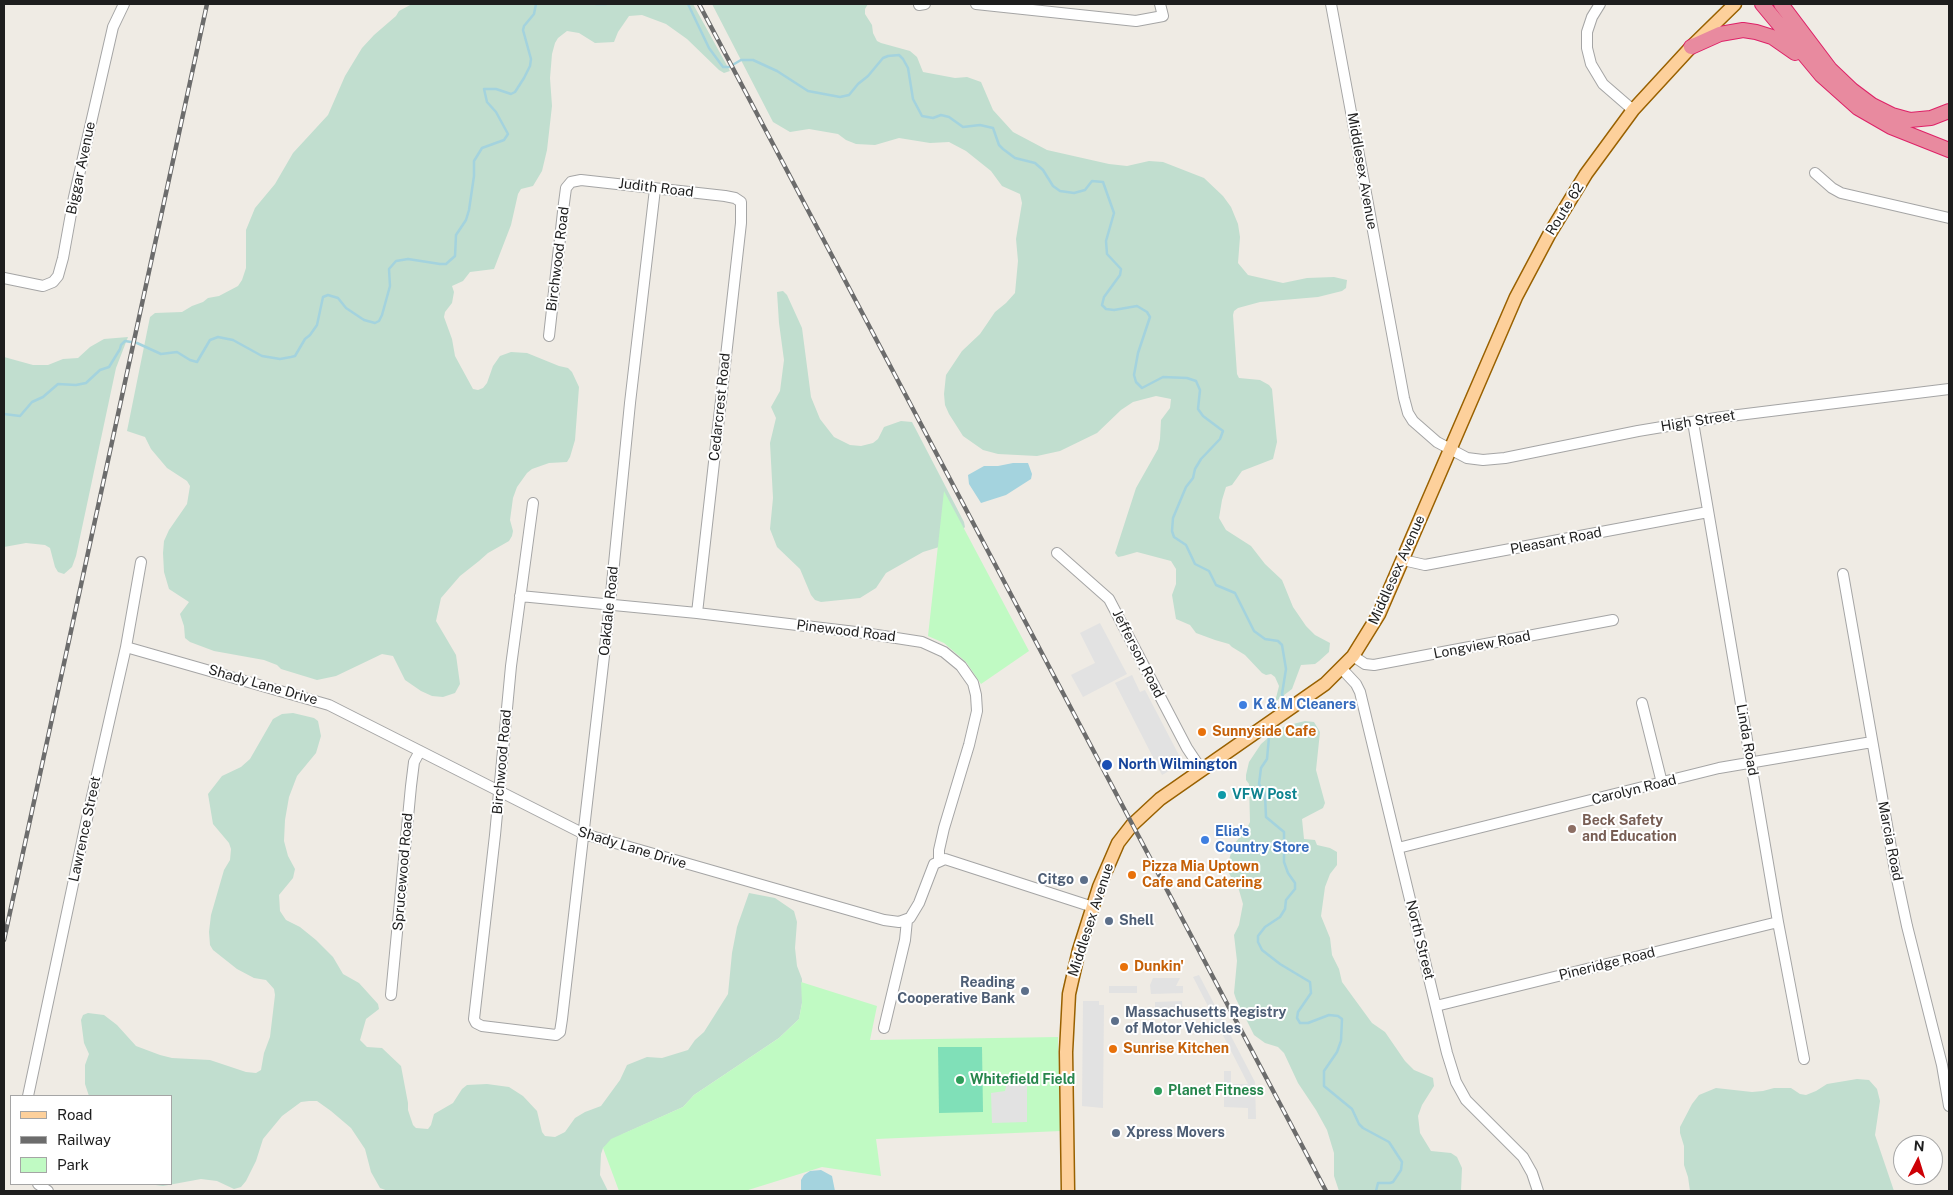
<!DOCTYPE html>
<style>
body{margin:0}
#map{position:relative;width:1953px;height:1195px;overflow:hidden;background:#efebe4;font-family:"Public Sans",sans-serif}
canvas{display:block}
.frame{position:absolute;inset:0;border:5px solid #1e1e1e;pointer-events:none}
.legend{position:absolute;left:10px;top:1095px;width:162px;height:90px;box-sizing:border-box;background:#fff;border:1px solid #a5a5a5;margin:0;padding:6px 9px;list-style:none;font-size:15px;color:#1e1e1e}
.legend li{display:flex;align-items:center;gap:10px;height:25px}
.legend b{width:25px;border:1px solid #a5a5a5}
.north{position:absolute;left:1893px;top:1135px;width:50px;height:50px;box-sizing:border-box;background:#fff;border:1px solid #a5a5a5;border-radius:50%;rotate:5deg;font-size:14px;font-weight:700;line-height:20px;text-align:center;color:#1e1e1e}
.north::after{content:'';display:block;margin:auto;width:18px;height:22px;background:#cd0006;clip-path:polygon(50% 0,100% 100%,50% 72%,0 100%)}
</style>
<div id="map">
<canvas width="1953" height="1195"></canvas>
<div class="frame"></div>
<ul class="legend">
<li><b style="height:6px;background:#fdd09b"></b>Road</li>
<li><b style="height:6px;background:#6c6c6c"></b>Railway</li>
<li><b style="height:14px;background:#c0fac3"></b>Park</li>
</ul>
<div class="north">N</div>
</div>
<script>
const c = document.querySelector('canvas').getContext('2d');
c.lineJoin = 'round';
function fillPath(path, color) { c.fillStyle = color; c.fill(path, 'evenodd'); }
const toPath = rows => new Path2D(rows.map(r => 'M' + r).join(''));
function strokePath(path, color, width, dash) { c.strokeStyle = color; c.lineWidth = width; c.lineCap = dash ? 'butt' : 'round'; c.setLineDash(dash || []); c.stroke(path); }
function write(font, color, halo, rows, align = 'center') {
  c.font = font + ' "Public Sans",sans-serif'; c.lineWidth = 4; c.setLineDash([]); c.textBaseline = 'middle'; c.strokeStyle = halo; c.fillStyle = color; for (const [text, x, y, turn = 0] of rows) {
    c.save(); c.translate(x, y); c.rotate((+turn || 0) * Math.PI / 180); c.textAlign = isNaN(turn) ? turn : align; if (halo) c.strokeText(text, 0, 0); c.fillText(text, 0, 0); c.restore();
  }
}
const wetland = toPath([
 [412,4,693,4,730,71,724,73,719,70,687,39,666,24,642,15,629,16,618,32,614,42,595,43,579,33,567,31,558,38,555,43,552,54,550,78,552,106,547,150,542,171,533,186,521,189,518,194,511,225,494,269,470,272,463,281,452,286,454,292,452,303,445,312,444,317,452,339,455,356,473,389,478,390,483,388,487,383,493,366,500,356,511,352,527,353,559,366,568,368,572,372,579,387,575,440,570,457,567,462,549,463,532,469,527,473,517,487,513,498,510,520,513,531,512,536,509,541,488,553,479,561,460,576,441,598,436,621,456,655,460,684,455,693,443,697,432,696,421,691,405,680,393,656,382,654,336,676,317,680,281,669,277,665,264,660,214,651,190,642,185,638,184,626,180,614,189,602,169,589,164,572,163,553,164,541,169,530,187,504,190,486,187,481,167,468,151,449,145,437,127,431,150,317,155,313,182,312,192,306,203,302,208,298,219,296,238,286,242,280,246,268,246,230,255,208,275,184,293,153,328,115,345,76,362,48,374,35,396,16,399,11],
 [712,4,868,4,865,9,865,14,872,25,873,33,877,41,881,43,910,51,917,57,923,72,955,78,967,77,981,82,993,110,1013,132,1047,150,1109,164,1127,166,1149,161,1163,162,1204,178,1223,196,1231,207,1238,224,1240,237,1238,263,1248,275,1283,283,1307,278,1334,277,1347,280,1346,288,1342,291,1318,297,1260,302,1238,308,1234,311,1233,315,1237,374,1239,378,1260,380,1269,385,1272,389,1277,442,1273,459,1242,471,1232,485,1226,487,1222,500,1219,518,1226,530,1251,546,1265,564,1282,580,1293,607,1306,626,1315,635,1330,643,1329,652,1319,661,1315,664,1301,665,1292,689,1275,702,1279,686,1275,677,1271,674,1266,675,1262,673,1245,655,1232,647,1229,644,1215,640,1196,633,1190,625,1176,619,1172,595,1176,584,1176,569,1171,561,1137,552,1123,556,1118,557,1115,553,1136,488,1158,449,1160,439,1161,420,1170,408,1171,399,1156,396,1133,402,1121,410,1097,433,1060,451,1037,456,998,454,983,450,963,436,949,414,945,405,944,394,946,375,962,351,980,334,995,312,1006,303,1015,293,1018,261,1016,239,1022,203,1020,194,1002,186,991,171,966,151,949,142,930,143,899,138,875,145,856,144,846,140,838,134,809,129,790,132,773,122],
 [783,291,787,295,802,328,811,397,820,419,834,437,850,445,861,446,873,443,878,439,884,427,901,421,912,422,964,522,965,527,949,544,923,552,886,573,876,588,860,598,821,602,815,600,811,595,800,569,777,547,770,529,773,498,770,443,776,418,771,407,780,391,784,360,779,323,777,292],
 [128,337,116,368,76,556,72,567,64,574,58,572,55,567,50,548,45,545,26,543,4,547,4,357,33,365,48,365,63,359,78,358,90,347,104,339],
 [293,713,314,718,318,721,321,736,316,753,297,776,289,797,285,820,284,841,288,856,295,869,293,878,279,895,280,911,286,920,300,927,316,940,333,957,343,974,359,983,378,1004,379,1009,366,1019,360,1040,367,1047,382,1048,401,1066,408,1103,408,1110,413,1125,416,1128,428,1129,431,1125,434,1114,453,1103,462,1089,467,1085,487,1084,509,1087,523,1096,537,1111,542,1132,545,1136,555,1137,565,1132,575,1118,585,1112,601,1106,620,1080,627,1065,647,1057,662,1058,688,1050,695,1040,704,1032,728,994,732,953,737,927,749,893,775,898,794,911,797,922,795,948,797,966,802,979,802,1003,799,1019,779,1038,694,1095,683,1107,623,1134,603,1148,601,1154,600,1175,608,1191,388,1191,380,1188,371,1172,365,1149,351,1128,331,1111,317,1101,309,1101,301,1102,282,1116,263,1139,256,1161,246,1181,241,1187,234,1189,217,1181,201,1179,163,1186,148,1184,171,1184,171,1096,89,1096,85,1084,85,1065,89,1054,84,1043,81,1020,83,1015,88,1013,104,1015,117,1025,136,1046,160,1055,172,1058,210,1060,246,1072,256,1073,261,1070,264,1053,270,1037,275,995,274,989,266,980,254,978,237,969,213,950,210,945,209,932,211,915,224,870,230,860,231,849,229,843,213,824,208,794,222,776,241,767,250,759,273,719,282,714],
 [1305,721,1314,722,1320,732,1316,770,1325,803,1323,808,1302,819,1304,839,1315,840,1317,845,1330,848,1337,852,1337,865,1330,874,1325,887,1321,916,1330,938,1332,955,1339,969,1342,982,1372,1023,1385,1032,1405,1061,1414,1070,1433,1078,1434,1086,1422,1105,1418,1116,1420,1133,1431,1151,1451,1153,1457,1157,1462,1168,1461,1191,1339,1191,1334,1176,1334,1153,1327,1130,1316,1110,1298,1083,1284,1053,1278,1047,1265,1043,1254,1035,1236,999,1234,993,1237,961,1234,935,1239,925,1243,904,1239,890,1227,870,1227,866,1234,844,1246,830,1250,822,1249,784,1246,780,1246,775,1249,762,1261,744,1269,737,1285,726],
 [1857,1079,1869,1080,1877,1089,1880,1101,1875,1135,1894,1191,1690,1191,1688,1177,1684,1165,1684,1146,1680,1133,1680,1127,1692,1104,1699,1095,1716,1088,1752,1092,1763,1091,1774,1088,1791,1088,1800,1094,1806,1095,1816,1091,1827,1084]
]);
const park = toPath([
 [944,491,1029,651,981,684,966,662,944,643,928,636],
 [801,982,877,1006,870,1040,1058,1037,1061,1131,876,1139,881,1176,822,1167,745,1191,619,1191,603,1148,611,1139,683,1107,694,1095,779,1038,799,1019,802,1003]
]);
const pitch = toPath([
 [982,1047,983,1112,939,1113,938,1047]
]);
const parking = toPath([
 [1100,623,1127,674,1083,697,1071,675,1095,663,1080,633],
 [1132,675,1140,692,1145,690,1183,763,1162,775,1115,683],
 [1199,975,1255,1082,1256,1119,1248,1119,1248,1108,1224,1107,1224,1071,1231,1071,1231,1084,1248,1084,1193,977],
 [1153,978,1180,978,1176,986,1183,986,1183,993,1151,994,1150,985],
 [1109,986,1137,986,1137,993,1109,993],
 [1083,1001,1099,1001,1099,1005,1104,1005,1103,1108,1082,1106],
 [1182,1001,1183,1015,1155,1016,1155,1002],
 [1009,1075,1027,1075,1027,1122,992,1123,991,1093,1005,1091]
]);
const water = toPath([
 [1013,463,1028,463,1032,474,1031,479,1006,495,981,503,969,484,968,475,984,466,998,466],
 [821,1170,832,1176,835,1191,801,1191,801,1180,804,1175,810,1171]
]);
const stream = toPath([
 [596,4,606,4],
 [688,4,709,48,723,67,729,67,741,60,753,60,777,71,808,91,840,97,849,95,858,84,868,76,883,58,888,56,899,55,903,59,908,68,913,99,922,116,933,118,941,115,949,117,963,127,980,125,993,128,999,145,1003,149,1015,158,1035,163,1043,170,1053,186,1060,191,1074,193,1085,190,1092,181,1103,182,1114,213,1106,241,1107,254,1121,269,1120,275,1104,297,1102,305,1106,309,1114,310,1137,306,1147,312,1150,317,1138,353,1134,375,1136,382,1142,388,1163,377,1187,378,1196,381,1200,390,1198,409,1203,416,1223,431,1220,439,1201,459,1195,469,1193,478,1186,487,1173,518,1172,531,1174,537,1186,545,1195,564,1209,571,1216,585,1235,593,1254,631,1265,639,1278,641,1282,645,1286,669,1282,694,1283,697],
 [4,414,20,416,32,402,43,397,58,384,76,385,86,383,100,370,109,367,120,349,121,345,125,341,137,343,161,354,177,352,190,360,197,362,210,340,218,337,233,340,262,356,280,359,291,357,295,356,305,339,310,335,317,325,323,297,328,295,338,298,346,308,364,320,375,323,379,321,382,315,390,286,389,269,396,261,408,259,440,264,446,264,455,256,456,235,466,220,469,210,474,176,474,161,482,148,504,140,508,134,496,112,487,102,484,89,496,89,511,94,515,92,524,78,530,66,531,59,523,30,524,26,534,14,536,4],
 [1269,737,1267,759,1261,768,1259,784,1265,794,1266,817,1284,832,1284,862,1288,873,1295,883,1295,889,1286,900,1285,909,1280,917,1265,927,1258,936,1258,942,1262,950,1280,964,1310,982,1311,993,1298,1012,1297,1018,1300,1023,1308,1023,1329,1015,1338,1016,1342,1019,1341,1041,1337,1052,1324,1071,1324,1086,1352,1109,1359,1124,1363,1128,1389,1142,1402,1162,1401,1170,1393,1182,1390,1183,1378,1183,1376,1191]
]);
const minor = toPath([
 [976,4,1136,21,1163,16,1160,4],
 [1331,4,1404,398,1408,413,1413,421,1437,442,1467,458,1483,460,1505,458,1638,431,1722,417,1949,389],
 [1600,4,1592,17,1587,32,1587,48,1591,64,1603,84,1633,110],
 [919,5,925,4],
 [1815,173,1832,188,1841,193,1949,218],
 [4,278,43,286,53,282,58,276,63,258,74,197,113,27,124,4],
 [549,336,564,203,566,188,571,182,581,180,725,196,735,198,741,202,741,223,697,613],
 [1693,422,1778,922,1804,1059],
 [533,503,511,666,495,835,474,1019,476,1023,482,1026,556,1035,560,1032,562,1019,610,604,630,403,655,189],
 [1057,553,1109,599,1187,748,1201,769],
 [1403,560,1425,565,1708,512],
 [1843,574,1894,865,1907,926,1942,1065,1949,1106],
 [520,596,697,613,864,633,922,642,944,652,961,666,973,683,976,695,977,711,969,745,944,828,939,850,939,860],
 [126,647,329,705,584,834,884,920,899,922,910,918,919,903,934,864,945,859,1093,907],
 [1353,656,1365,664,1374,665,1613,620],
 [1342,669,1356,684,1360,692,1447,1053,1456,1082,1466,1100,1523,1157,1532,1173,1538,1191],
 [1642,703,1662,783],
 [1398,848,1719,768,1872,742],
 [391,995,411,786,414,762,420,751],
 [1436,1006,1778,922],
 [884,1028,905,940,907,920],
 [28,1096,86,823,126,647,141,562],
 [38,1184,48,1191]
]);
const major = toPath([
 [1068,1191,1066,1052,1069,994,1079,950,1099,887,1118,843,1132,825,1160,799,1325,684,1353,656,1379,614,1516,297,1550,233,1586,174,1633,110,1691,47,1735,4]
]);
const highway = toPath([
 [1762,4,1821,75,1858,108,1891,127,1949,150],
 [1781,4,1830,69,1852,90,1872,105,1892,115,1910,120,1931,118,1949,111],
 [1691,47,1720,34,1743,30,1756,32,1772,37,1795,53]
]);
const rail = toPath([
 [699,4,1326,1191],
 [4,940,207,4]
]);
const markers = [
 [1243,705,5,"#3f7fe0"],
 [1202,732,5,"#e8710a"],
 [1107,765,6,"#1a4fb4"],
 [1222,795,5,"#0f9aa8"],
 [1572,829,5,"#8d6e63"],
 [1205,840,5,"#3f7fe0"],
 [1132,875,5,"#e8710a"],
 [1084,880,5,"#5c6f8a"],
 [1109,921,5,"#5c6f8a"],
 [1124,967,5,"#e8710a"],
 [1025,991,5,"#5c6f8a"],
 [1115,1021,5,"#5c6f8a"],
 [1113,1049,5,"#e8710a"],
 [960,1080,5,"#2e9e5b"],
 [1158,1091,5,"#2e9e5b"],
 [1116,1133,5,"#5c6f8a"]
];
const streetNames = [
 ["Biggar Avenue",81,168,-78],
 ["Middlesex Avenue",1362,171,80],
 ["Judith Road",656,188,7],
 ["Route 62",1565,209,-58],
 ["Birchwood Road",558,259,-83],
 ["Cedarcrest Road",720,407,-84],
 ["High Street",1698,421,-9],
 ["Pleasant Road",1556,541,-11],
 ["Middlesex Avenue",1397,570,-66],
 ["Oakdale Road",609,611,-84],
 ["Pinewood Road",846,631,7],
 ["Longview Road",1482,645,-11],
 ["Jefferson Road",1138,654,63],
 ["Shady Lane Drive",263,685,16],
 ["Linda Road",1747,740,80],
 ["Birchwood Road",502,762,-85],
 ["Carolyn Road",1634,790,-14],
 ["Lawrence Street",85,829,-78],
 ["Marcia Road",1890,841,79],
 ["Shady Lane Drive",632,848,17],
 ["Sprucewood Road",403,872,-85],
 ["Middlesex Avenue",1091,920,-72],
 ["North Street",1420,940,76],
 ["Pineridge Road",1607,964,-14]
];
const shopNames = [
 ["K & M Cleaners",1253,705],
 ["Elia's",1215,832],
 ["Country Store",1215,848]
];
const foodNames = [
 ["Sunnyside Cafe",1212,732],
 ["Pizza Mia Uptown",1142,867],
 ["Cafe and Catering",1142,883],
 ["Dunkin'",1134,967],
 ["Sunrise Kitchen",1123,1049]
];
const transitNames = [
 ["North Wilmington",1118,765]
];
const cultureNames = [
 ["VFW Post",1232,795]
];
const educationNames = [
 ["Beck Safety",1582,821],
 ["and Education",1582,837]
];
const serviceNames = [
 ["Citgo",1074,880,"right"],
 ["Shell",1119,921],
 ["Reading",1015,983,"right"],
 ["Cooperative Bank",1015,999,"right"],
 ["Massachusetts Registry",1125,1013],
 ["of Motor Vehicles",1125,1029],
 ["Xpress Movers",1126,1133]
];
const leisureNames = [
 ["Whitefield Field",970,1080],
 ["Planet Fitness",1168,1091]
];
fillPath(wetland, '#c1decf');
fillPath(park, '#c0fac3');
fillPath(pitch, '#80e0b8');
fillPath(parking, '#e2e2e2');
fillPath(water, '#a4d3de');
strokePath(stream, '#a4d3de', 2.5);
strokePath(minor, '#a5a5a5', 12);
strokePath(major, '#996100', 15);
strokePath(highway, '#de2167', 16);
strokePath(minor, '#fff', 10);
strokePath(major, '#fdd09b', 12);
strokePath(highway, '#e88a9f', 14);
strokePath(rail, '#6c6c6c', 4.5);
strokePath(rail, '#fff', 2.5, [8]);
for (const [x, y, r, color] of markers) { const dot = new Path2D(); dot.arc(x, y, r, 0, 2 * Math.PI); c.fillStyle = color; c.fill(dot); strokePath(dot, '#fff', 2); }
write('14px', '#1e1e1e', '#fff', streetNames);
write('bold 14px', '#366cbe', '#fff', shopNames, 'left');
write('bold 14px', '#c56008', '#fff', foodNames, 'left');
write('bold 14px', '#164399', '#fff', transitNames, 'left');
write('bold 14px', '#0d838f', '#fff', cultureNames, 'left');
write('bold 14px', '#785e54', '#fff', educationNames, 'left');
write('bold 14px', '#4e5e75', '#fff', serviceNames, 'left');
write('bold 14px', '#27864d', '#fff', leisureNames, 'left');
</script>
